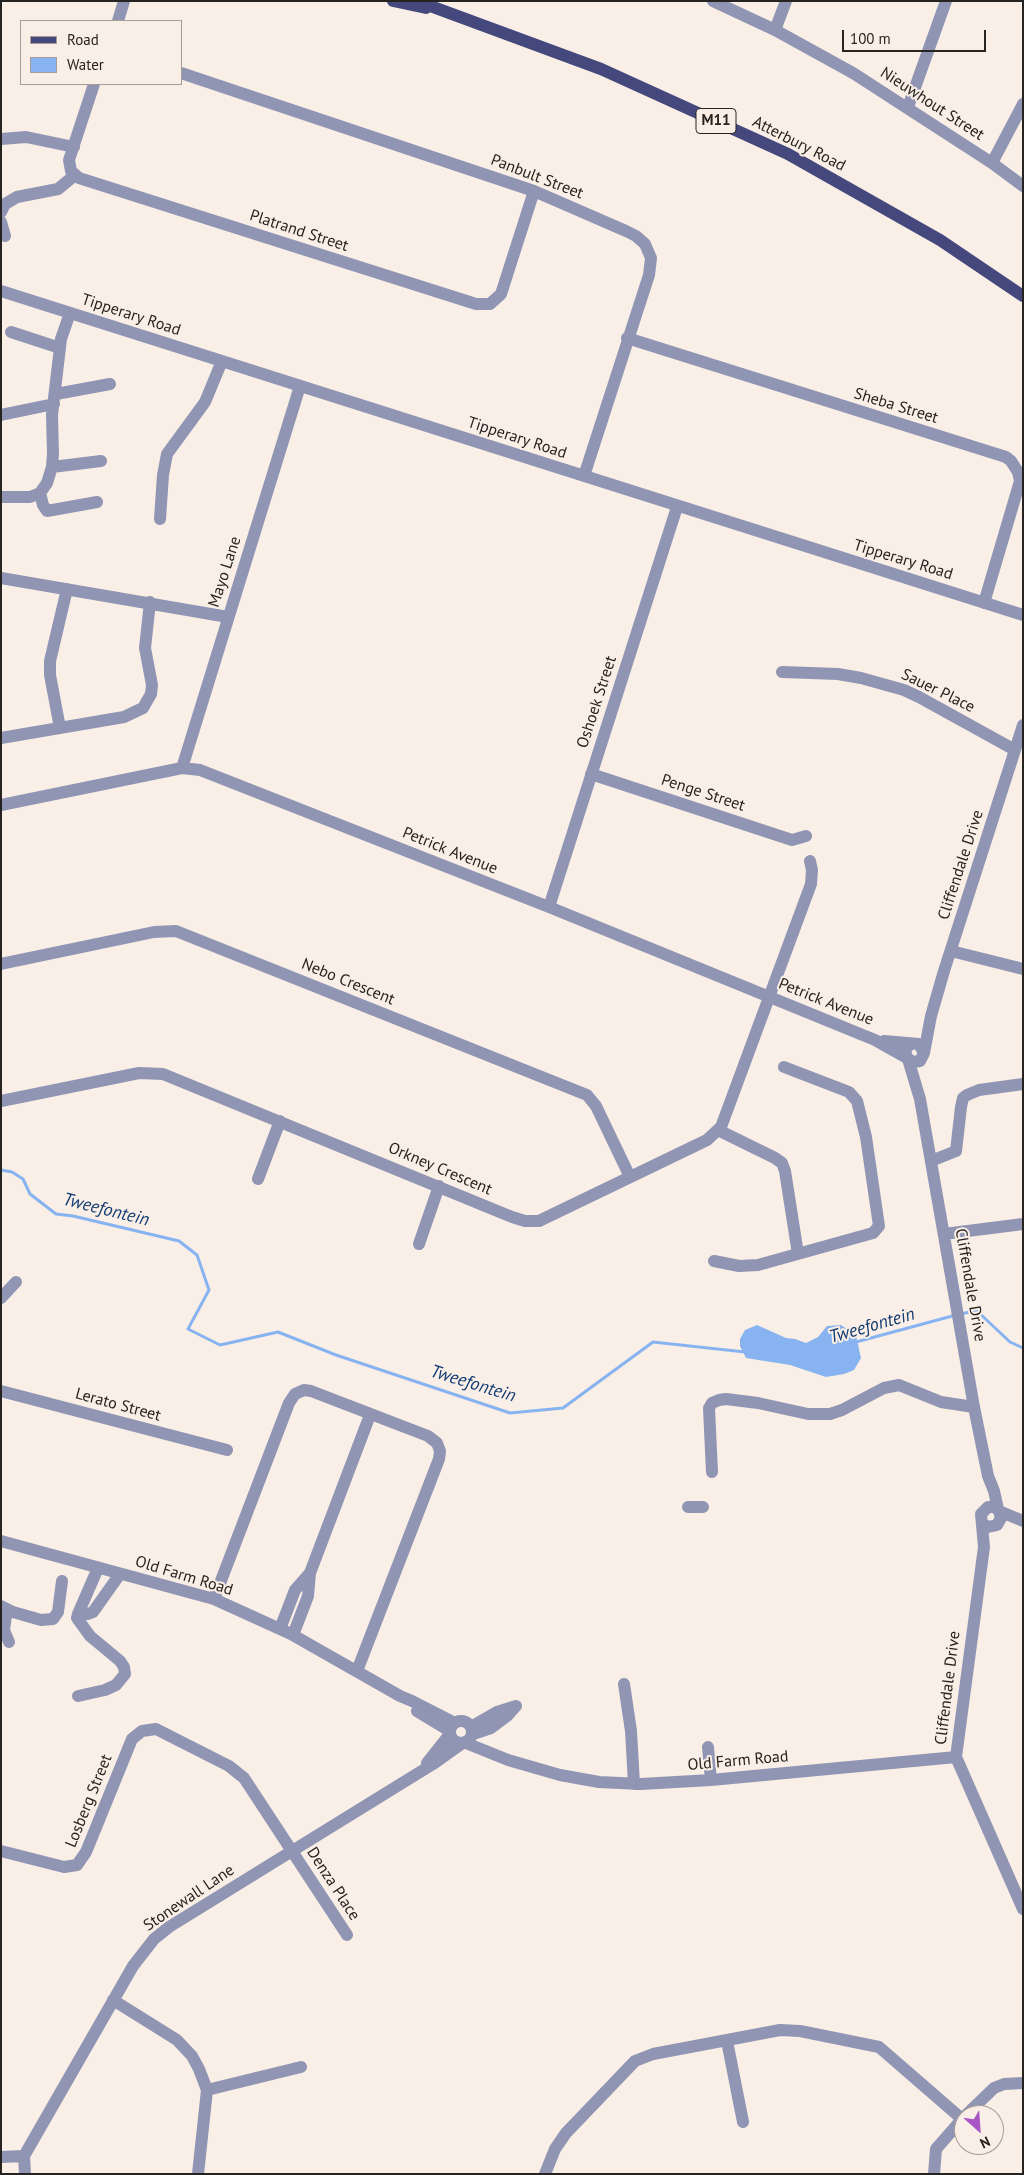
<!DOCTYPE html>
<style>
body{margin:0}
#map{position:relative;width:1024px;height:2175px;overflow:hidden;background:#faefe7;font-family:"PT Sans",sans-serif}
canvas{display:block}
.frame{position:absolute;inset:0;border:2px solid #272320;pointer-events:none}
.legend{position:absolute;left:20px;top:20px;width:162px;height:65px;box-sizing:border-box;background:#faefe7;border:1px solid #a69d97;margin:0;padding:6px 9px;list-style:none;font-size:15px;color:#272320}
.legend li{display:flex;align-items:center;gap:10px;height:25px}
.legend b{width:25px;border:1px solid #a69d97}
.north{position:absolute;left:954px;top:2105px;width:50px;height:50px;box-sizing:border-box;background:#faefe7;border:1px solid #a69d97;border-radius:50%;rotate:154deg;font-size:14px;font-weight:700;line-height:20px;text-align:center;color:#272320}
.north::after{content:'';display:block;margin:auto;width:18px;height:22px;background:#a856c5;clip-path:polygon(50% 0,100% 100%,50% 72%,0 100%)}
.scale{position:absolute;left:842px;top:30px;width:144px;height:22px;box-sizing:border-box;border:2px solid #272320;border-top:0;padding-left:6px;font-size:15px;line-height:18px;white-space:nowrap;color:#272320;-webkit-text-stroke:4px #faefe7;paint-order:stroke}
</style>
<div id="map">
<canvas width="1024" height="2175"></canvas>
<div class="frame"></div>
<ul class="legend">
<li><b style="height:6px;background:#45487d"></b>Road</li>
<li><b style="height:14px;background:#87b3f1"></b>Water</li>
</ul>
<div class="north">N</div>
<div class="scale">100 m</div>
</div>
<script>
const c = document.querySelector('canvas').getContext('2d');
c.lineJoin = 'round';
function fillPath(path, color) { c.fillStyle = color; c.fill(path, 'evenodd'); }
const toPath = rows => new Path2D(rows.map(r => 'M' + r).join(''));
function strokePath(path, color, width, dash) { c.strokeStyle = color; c.lineWidth = width; c.lineCap = dash ? 'butt' : 'round'; c.setLineDash(dash || []); c.stroke(path); }
function write(font, color, halo, rows, align = 'center') {
  c.font = font + ' "PT Sans",sans-serif'; c.lineWidth = 4; c.setLineDash([]); c.textBaseline = 'middle'; c.strokeStyle = halo; c.fillStyle = color; for (const [text, x, y, turn = 0] of rows) {
    c.save(); c.translate(x, y); c.rotate((+turn || 0) * Math.PI / 180); c.textAlign = isNaN(turn) ? turn : align; if (halo) c.strokeText(text, 0, 0); c.fillText(text, 0, 0); c.restore();
  }
}
const water = toPath([
 [757,1325,786,1338,795,1339,806,1343,818,1337,827,1326,841,1325,856,1335,861,1358,854,1370,844,1374,826,1377,790,1365,746,1358,740,1346,740,1339,745,1330]
]);
const stream = toPath([
 [1,1170,12,1172,23,1179,30,1194,56,1214,73,1216,179,1241,197,1255,209,1290,188,1329,220,1345,278,1332,336,1355,510,1413,563,1408,653,1342,745,1352],
 [962,1314,976,1310,1010,1342,1023,1348],
 [856,1342,956,1315]
]);
const minor = toPath([
 [713,1,775,30,853,73,992,163,1023,186],
 [118,21,124,1],
 [775,30,786,1],
 [181,73,534,191,626,231,636,236,645,244,651,258,649,275,584,476],
 [94,84,69,160,71,171,79,178,476,304,490,304,501,294,534,191],
 [908,107,946,1],
 [1,139,26,137,74,147],
 [992,163,1023,104],
 [1,212,5,204,17,197,58,189,75,175],
 [1,222,5,236],
 [1,291,1023,615],
 [11,332,60,348],
 [627,338,1006,457,1011,461,1018,472,1020,481,984,603],
 [56,394,110,384],
 [1,415,54,404],
 [52,467,101,461],
 [40,493,43,505,47,511,97,502],
 [1,497,30,497,40,493,47,483,52,467,53,454,52,415,61,339,70,313],
 [160,519,163,475,167,454,205,402,222,361],
 [1,578,228,617],
 [782,672,838,674,861,678,904,690,919,697,1015,750],
 [60,728,50,675,50,661,67,589],
 [1,738,124,717,143,708,151,694,152,685,145,648,150,602],
 [182,768,300,386],
 [591,774,792,840,806,836],
 [1,805,182,768,200,770,549,907,875,1040,907,1058],
 [549,907,677,507],
 [951,951,1023,969],
 [1,964,154,932,176,931,587,1095,596,1106,630,1177],
 [884,1041,919,1044,924,1053,920,1061,913,1062,907,1058,905,1051,909,1045],
 [924,1053,931,1016,944,971,1023,725],
 [908,1059,920,1099,974,1407,988,1476,994,1491,998,1509],
 [1,1101,139,1073,163,1074,512,1217,525,1221,539,1221,707,1140,721,1127,811,884,812,870,810,861],
 [718,1130,775,1158,782,1163,785,1171,798,1254],
 [931,1161,956,1151,961,1107,963,1098,967,1095,979,1090,1023,1084],
 [258,1179,280,1121],
 [944,1234,1023,1224],
 [419,1244,439,1186],
 [714,1261,739,1266,758,1265,873,1233,879,1226,866,1137,857,1101,849,1092,784,1067],
 [1,1298,16,1282],
 [1,1391,227,1450],
 [712,1472,709,1408,712,1403,719,1400,726,1399,758,1403,808,1414,830,1414,842,1410,884,1388,899,1385,941,1402,974,1407],
 [688,1507,703,1507],
 [999,1511,1023,1521],
 [983,1524,988,1527,997,1525,1001,1518,999,1511,995,1507,988,1507,981,1514,984,1547,956,1757,1023,1909],
 [1,1541,214,1599,291,1634,400,1696,412,1701,455,1723],
 [214,1599,289,1403,295,1394,304,1390,311,1391,428,1436,437,1443,440,1451,439,1459,357,1671],
 [1,1606,13,1612,41,1620,53,1619,58,1612,62,1581],
 [7,1609,4,1630,9,1642],
 [78,1614,88,1614,93,1612,120,1574],
 [280,1629,295,1590,310,1573],
 [293,1635,308,1596,310,1573,370,1415],
 [624,1684,631,1731,634,1784],
 [78,1696,105,1690,116,1685,125,1674,124,1667,120,1661,90,1636,77,1618,78,1614,98,1568],
 [417,1711,450,1731],
 '450 1732a11 11 0 1 1 22 0a11 11 0 1 1-22 0Z',
 [471,1727,497,1712,516,1706],
 [473,1734,491,1728,507,1716,516,1706],
 [466,1743,508,1760,560,1775,599,1782,641,1784,711,1780,956,1757],
 [708,1747,711,1780],
 [427,1763,450,1734],
 [1,1851,64,1867,77,1865,86,1852,132,1739,142,1731,156,1729,229,1766,244,1778,347,1935],
 [113,2000,177,2040,192,2056,199,2069,207,2090,198,2174],
 [727,2041,743,2122],
 [207,2090,301,2067],
 [966,2115,994,2088,1004,2084,1023,2083],
 [1,2157,24,2156],
 [25,2174,24,2156,133,1966,154,1939,169,1927,433,1764,461,1744],
 [545,2174,555,2149,566,2133,635,2061,653,2054,780,2030,800,2031,879,2047,962,2119],
 [934,2174,936,2149,964,2117]
]);
const major = toPath([
 [393,1,426,8],
 [417,1,601,69,788,154,940,240,1023,296]
]);
const shields = [
 [716,121,40]
];
const shieldNames = [
 ["M11",716,121]
];
const streetNames = [
 ["Nieuwhout Street",932,104,33],
 ["Atterbury Road",799,144,27],
 ["Panbult Street",537,177,21],
 ["Platrand Street",299,231,18],
 ["Tipperary Road",131,315,18],
 ["Sheba Street",896,406,17],
 ["Tipperary Road",517,438,18],
 ["Tipperary Road",903,560,17],
 ["Mayo Lane",225,572,-72],
 ["Sauer Place",938,691,26],
 ["Oshoek Street",597,702,-72],
 ["Penge Street",703,793,18],
 ["Petrick Avenue",450,851,22],
 ["Cliffendale Drive",961,865,-72],
 ["Nebo Crescent",348,982,22],
 ["Petrick Avenue",826,1002,22],
 ["Orkney Crescent",440,1169,23],
 ["Cliffendale Drive",970,1285,80],
 ["Lerato Street",118,1405,15],
 ["Old Farm Road",184,1576,17],
 ["Cliffendale Drive",948,1688,-83],
 ["Old Farm Road",738,1761,-5],
 ["Losberg Street",89,1801,-68],
 ["Denza Place",333,1884,57],
 ["Stonewall Lane",189,1898,-34]
];
const waterNames = [
 ["Tweefontein",106,1210,14],
 ["Tweefontein",872,1326,-16],
 ["Tweefontein",473,1384,17]
];
fillPath(water, '#87b3f1');
strokePath(stream, '#87b3f1', 3);
strokePath(minor, '#9195b4', 12);
strokePath(major, '#45487d', 12);
for (const [x, y, w] of shields) { const box = new Path2D(); box.roundRect(x - w / 2, y - 12.5, w, 25, 4); c.fillStyle = '#faefe7'; c.fill(box); strokePath(box, '#272320', 1); }
write('bold 15px', '#272320', null, shieldNames);
write('16px', '#272320', '#faefe7', streetNames);
write('italic 18px', '#103b72', '#faefe7', waterNames);
</script>
